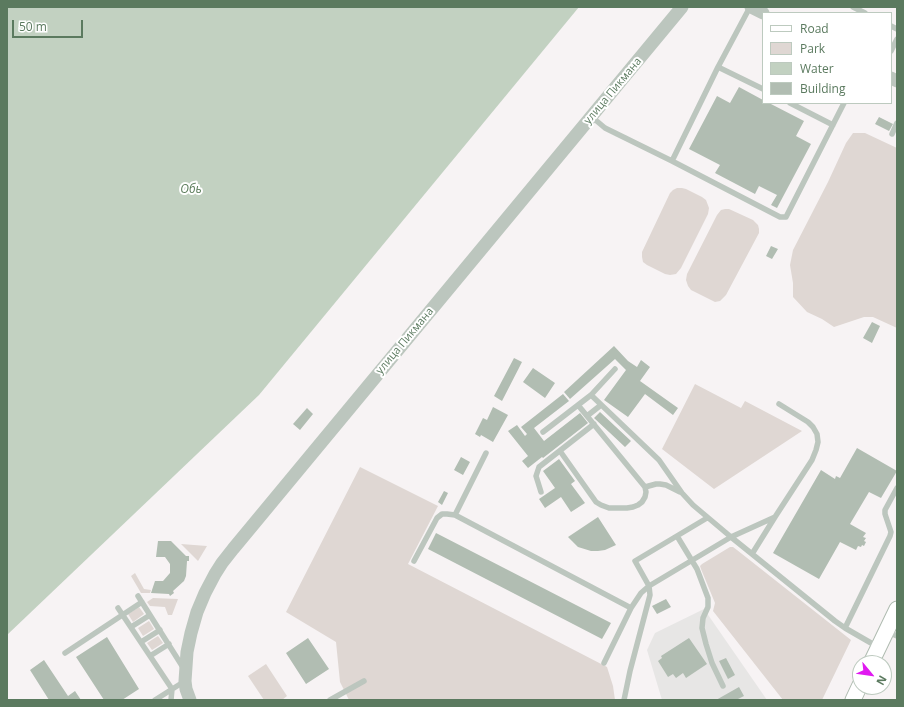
<!DOCTYPE html>
<meta charset="utf-8">
<style>
body{margin:0}
#map{position:relative;width:904px;height:707px;overflow:hidden;background:#f7f3f4;font-family:"Open Sans",sans-serif}
canvas{display:block}
.frame{position:absolute;inset:0;border:8px solid #5b7a5f;pointer-events:none}
.legend{position:absolute;left:762px;top:12px;width:130px;height:92px;box-sizing:border-box;background:#fff;border:1px solid #bdcabf;margin:0;padding:5px 7px;list-style:none;font-size:12px;color:#5b7a5f}
.legend li{display:flex;align-items:center;gap:8px;height:20px}
.legend b{width:20px;border:1px solid #bdcabf}
.north{position:absolute;left:852px;top:655px;width:40px;height:40px;box-sizing:border-box;background:#fff;border:1px solid #bdcabf;border-radius:50%;rotate:119deg;font-size:11px;font-weight:700;line-height:16px;text-align:center;color:#5b7a5f}
.north::after{content:'';display:block;margin:auto;width:14px;height:18px;background:#e019f0;clip-path:polygon(50% 0,100% 100%,50% 72%,0 100%)}
.scale{position:absolute;left:12px;top:20px;width:71px;height:18px;box-sizing:border-box;border:2px solid #5b7a5f;border-top:0;padding-left:5px;font-size:12px;line-height:14px;white-space:nowrap;color:#5b7a5f;-webkit-text-stroke:3px #fff;paint-order:stroke}
</style>
<div id="map">
<canvas width="904" height="707"></canvas>
<div class="frame"></div>
<ul class="legend">
<li><b style="height:5px;background:#fff"></b>Road</li>
<li><b style="height:11px;background:#dfd7d3"></b>Park</li>
<li><b style="height:11px;background:#c2d1c1"></b>Water</li>
<li><b style="height:11px;background:#b1bdb2"></b>Building</li>
</ul>
<div class="north">N</div>
<div class="scale">50 m</div>
</div>
<script>
const c = document.querySelector('canvas').getContext('2d');
c.lineJoin = 'round';
function fillPath(path, color) { c.fillStyle = color; c.fill(path, 'evenodd'); }
const toPath = rows => new Path2D(rows.map(r => 'M' + r).join(''));
function strokePath(path, color, width, dash) { c.strokeStyle = color; c.lineWidth = width; c.lineCap = dash ? 'butt' : 'round'; c.setLineDash(dash || []); c.stroke(path); }
function write(font, color, halo, rows, align = 'center') {
  c.font = font + ' "Open Sans",sans-serif'; c.lineWidth = 4; c.setLineDash([]); c.textBaseline = 'middle'; c.strokeStyle = halo; c.fillStyle = color; for (const [text, x, y, turn = 0] of rows) {
    c.save(); c.translate(x, y); c.rotate((+turn || 0) * Math.PI / 180); c.textAlign = isNaN(turn) ? turn : align; if (halo) c.strokeText(text, 0, 0); c.fillText(text, 0, 0); c.restore();
  }
}
const built = toPath([
 [704,609,767,700,662,700,647,650,655,633]
]);
const green = toPath([
 [853,133,865,133,897,148,897,328,873,317,864,317,834,327,822,319,807,312,793,297,793,283,790,265,793,250,828,182,846,143],
 [677,188,682,188,686,189,702,197,706,200,709,208,708,214,681,268,676,274,670,275,665,274,647,265,643,262,642,257,642,252,670,193,673,190],
 [725,209,729,209,753,220,758,225,759,229,759,233,726,295,720,301,715,302,691,290,688,286,686,280,687,274,717,215,721,210],
 [695,384,741,408,745,401,802,431,714,489,662,449],
 [360,467,438,506,408,564,607,667,613,686,615,700,349,700,340,682,336,642,286,612],
 [181,544,207,546,198,561],
 [730,547,733,547,737,550,851,640,822,700,783,700,713,611,715,603,701,569,700,566,702,564],
 [135,573,144,589,151,590,150,593,141,593,131,576],
 [153,598,178,599,172,615,168,615,165,607,150,606,147,602],
 [139,607,144,614,133,622,128,614],
 [149,621,154,629,143,636,138,628],
 [158,636,163,643,152,650,147,643],
 [266,664,287,696,282,700,264,700,248,676]
]);
const water = toPath([
 [7,7,579,7,259,395,7,635]
]);
const building = toPath([
 [739,87,763,100,763,103,769,103,804,121,796,136,811,144,777,208,771,205,777,195,759,186,755,194,715,173,720,165,689,149,717,96,730,103],
 [879,117,893,124,889,131,875,124],
 [771,246,778,249,772,259,766,256],
 [872,322,880,326,872,343,863,338],
 [614,346,628,361,637,367,641,360,650,367,640,381,678,408,673,415,645,394,628,417,604,400,626,370,615,359,570,399,564,392],
 [514,358,522,362,502,401,494,396],
 [533,368,555,383,545,398,523,382],
 [563,394,569,401,534,428,544,441,580,413,588,423,543,458,542,457,528,468,522,461,528,456,508,431,517,425,525,436,527,434,521,427],
 [493,407,508,415,493,442,481,435,480,437,475,434,483,418,487,420],
 [307,408,313,414,300,430,293,424],
 [600,412,631,441,625,447,594,418],
 [857,448,897,471,881,498,869,492,850,524,866,533,863,537,866,538,864,541,866,542,864,546,862,545,861,547,858,546,856,550,840,542,819,579,773,553,821,470,835,479,836,476,840,478],
 [461,457,470,462,463,475,454,470],
 [559,459,575,481,571,484,585,503,571,512,561,497,545,508,539,499,555,488,543,471],
 [444,491,448,493,442,505,438,502],
 [598,517,616,545,605,550,598,551,591,551,578,547,568,537],
 [436,533,611,623,602,639,428,549],
 [158,541,171,541,186,556,189,556,189,561,187,561,186,576,184,581,173,591,174,593,170,596,169,594,151,593,155,581,163,581,170,573,170,564,165,557,156,557],
 [666,599,671,607,657,614,652,606],
 [107,637,139,689,122,700,104,700,76,657],
 [308,638,329,669,306,684,286,653],
 [689,638,707,664,686,678,683,673,676,678,673,674,668,677,658,661,662,658,661,656],
 [726,658,735,675,728,679,719,661],
 [44,660,68,696,75,691,81,700,49,700,30,670],
 [739,687,744,696,736,700,716,700]
]);
const service = toPath([
 [750,7,718,67,672,161,780,217,786,217,844,103],
 [853,7,865,13],
 [891,26,897,29],
 [891,51,897,39],
 [718,67,763,89],
 [790,103,833,125],
 [592,117,605,128,672,161],
 [892,134,897,123],
 [591,395,615,369],
 [587,416,601,405],
 [543,432,591,395,659,460,682,493,693,505,731,537,775,517,812,460,816,450,818,442,817,434,813,427,808,422,779,404],
 [560,451,596,502,601,505,609,508,627,508,633,507,638,505,642,502,645,497,646,492,645,487,578,405],
 [486,453,455,515,631,608],
 [645,487,656,484,660,484,666,485,680,492],
 [541,492,536,476,539,467,594,424],
 [677,536,697,569,708,598,708,607,703,618,702,628,706,644,712,663,723,686],
 [752,554,775,517],
 [414,561,437,518,442,514,447,514,455,515],
 [138,596,184,669],
 [118,608,172,689,171,700],
 [131,627,150,615],
 [845,628,890,536,891,532,885,514,885,510,897,488],
 [886,631,897,636],
 [141,642,160,630],
 [65,653,142,602],
 [150,656,169,644],
 [604,663,631,608,641,593,649,586,731,537,835,621,845,628,878,647],
 [155,700,185,681],
 [330,700,364,681],
 [624,700,630,671,650,595,649,586,635,561,707,518]
]);
const tertiary = toPath([
 [751,7,763,13],
 [891,78,897,81],
 [190,700,186,689,185,681,187,652,191,633,197,612,205,593,215,574,222,563,233,549,682,7]
]);
const secondary = toPath([
 [871,663,897,609],
 [853,700,860,685]
]);
const streetNames = [
 ["улица Пикмана",613,91,-50],
 ["улица Пикмана",405,341,-50]
];
const waterNames = [
 ["Обь",191,190]
];
fillPath(built, '#e7e6e5');
fillPath(green, '#dfd7d3');
fillPath(water, '#c2d1c1');
fillPath(building, '#b1bdb2');
strokePath(secondary, '#afbbb0', 17);
strokePath(service, '#bcc6be', 5.5);
strokePath(tertiary, '#bcc6be', 13);
strokePath(secondary, '#fff', 15);
write('11px', '#5b7a5f', '#fff', streetNames);
write('italic 12px', '#5b7c5a', '#fff', waterNames);
</script>
